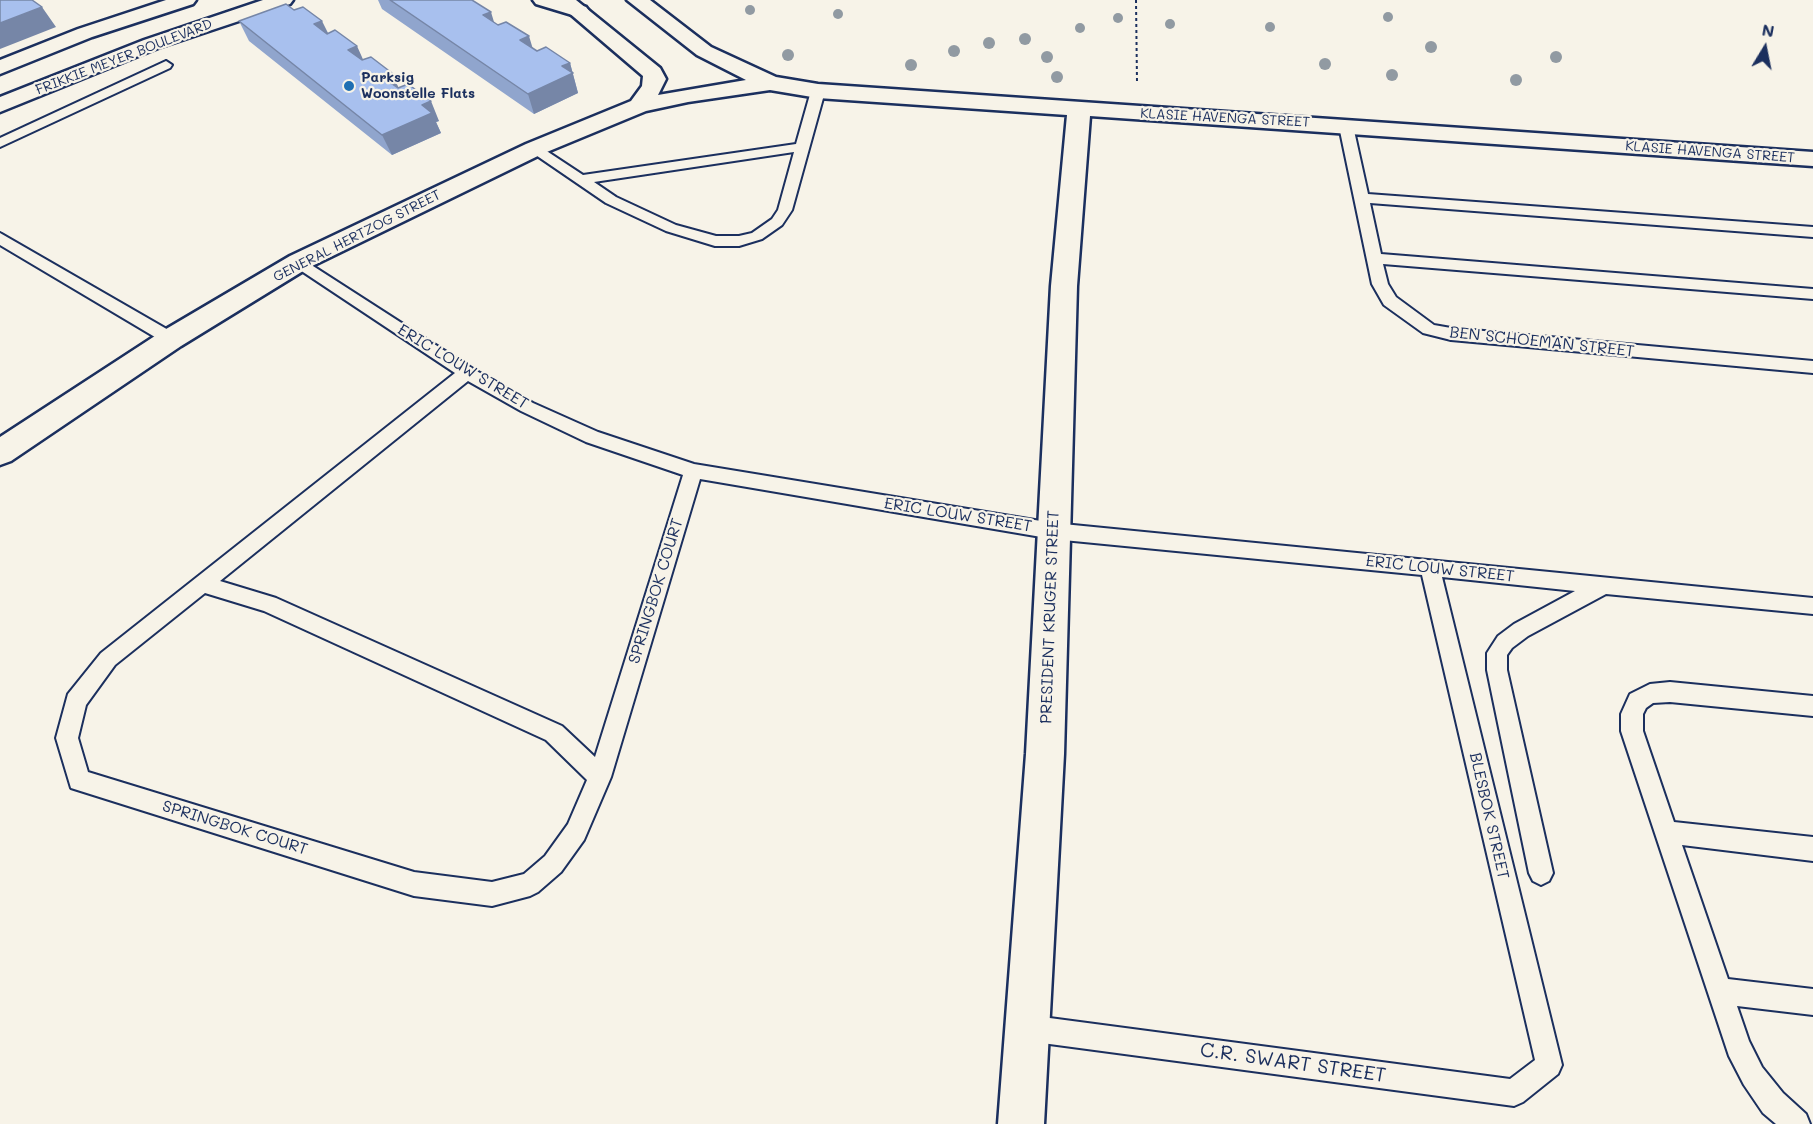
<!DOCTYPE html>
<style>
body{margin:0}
#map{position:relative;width:1813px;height:1124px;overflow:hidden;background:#f7f3e8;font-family:Mali,sans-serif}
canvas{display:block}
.north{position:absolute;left:1735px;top:18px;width:60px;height:60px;-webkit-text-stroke:4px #f7f3e8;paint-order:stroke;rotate:10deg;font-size:16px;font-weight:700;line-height:24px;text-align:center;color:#1b2f5e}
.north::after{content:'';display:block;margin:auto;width:21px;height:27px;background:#1b2f5e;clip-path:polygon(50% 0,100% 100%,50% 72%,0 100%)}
</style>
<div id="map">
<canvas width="1813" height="1124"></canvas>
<div class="north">N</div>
</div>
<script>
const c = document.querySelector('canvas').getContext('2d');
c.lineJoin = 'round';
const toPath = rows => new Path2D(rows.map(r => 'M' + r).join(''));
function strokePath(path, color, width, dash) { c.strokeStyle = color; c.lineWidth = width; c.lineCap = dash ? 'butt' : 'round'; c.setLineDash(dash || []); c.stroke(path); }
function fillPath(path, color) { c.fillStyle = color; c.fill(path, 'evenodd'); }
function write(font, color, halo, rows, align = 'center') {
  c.font = font + ' Mali,sans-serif'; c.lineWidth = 4.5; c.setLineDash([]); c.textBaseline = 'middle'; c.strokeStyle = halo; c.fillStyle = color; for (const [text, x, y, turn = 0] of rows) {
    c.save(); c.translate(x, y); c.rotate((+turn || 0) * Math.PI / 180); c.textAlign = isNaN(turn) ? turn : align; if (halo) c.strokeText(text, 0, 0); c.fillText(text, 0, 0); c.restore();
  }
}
const path = toPath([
 [1136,0,1137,82]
]);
const lane = toPath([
 [166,61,172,65,170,68,0,147,0,138,166,61],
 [818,87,825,91,792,210,782,225,762,239,739,246,715,246,666,231,606,203,527,149,529,146,539,146,583,175,796,144,811,91,818,87],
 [794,152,778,210,772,219,752,233,739,236,716,236,676,225,616,197,594,182,794,152],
 [1346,122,1353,126,1368,194,1813,227,1813,237,1370,203,1381,254,1813,289,1813,299,1383,264,1388,284,1396,297,1434,325,1451,328,1813,361,1813,373,1451,340,1423,333,1384,305,1372,284,1339,126,1346,122],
 [0,233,177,335,179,339,177,343,165,343,0,245,0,233],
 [299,257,473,369,533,403,598,432,694,464,1053,523,1813,598,1813,614,1606,594,1528,636,1512,648,1507,655,1507,670,1553,873,1549,881,1541,885,1533,881,1529,873,1487,670,1487,653,1498,636,1514,624,1575,591,1442,577,1562,1065,1558,1074,1523,1102,1514,1106,1027,1041,1018,1037,1014,1028,1018,1019,1027,1015,1510,1079,1535,1060,1422,575,1053,539,700,479,611,777,584,840,561,872,538,892,530,896,492,906,414,896,71,788,56,738,68,694,101,653,455,373,294,266,291,262,294,258,299,257],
 [468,381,521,411,586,442,683,475,595,757,562,726,276,598,220,581,468,381],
 [205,593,264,611,546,740,587,780,568,824,545,856,524,874,492,882,414,872,88,772,78,738,86,705,115,665,205,593],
 [1670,682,1813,696,1813,716,1670,702,1653,703,1646,708,1643,714,1643,731,1674,822,1813,837,1813,861,1682,845,1728,979,1813,989,1813,1015,1737,1006,1749,1041,1762,1067,1783,1093,1806,1114,1810,1124,1776,1124,1763,1113,1744,1085,1729,1056,1621,731,1621,714,1630,694,1650,684,1670,682]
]);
const street = toPath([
 [554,0,576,0,660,68,666,79,658,95,746,80,697,55,627,0,650,0,711,47,776,77,818,84,1813,152,1813,166,1090,116,1077,286,1064,754,1044,1124,998,1124,1026,754,1051,286,1067,115,818,98,770,90,688,102,646,111,542,154,308,268,181,346,11,461,0,465,0,437,161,332,290,256,526,144,631,101,642,86,643,76,554,0]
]);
const secondary = toPath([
 [166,0,196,0,193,4,92,37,0,74,0,60,78,29,166,0],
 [263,0,293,0,290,4,158,48,0,112,0,97,144,40,263,0],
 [533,0,564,0,586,7,589,11,586,15,579,17,536,4,533,0]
]);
const trees = [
 [750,10,5],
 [838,14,5],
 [1388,17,5],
 [1118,18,5],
 [1170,24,5],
 [1270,27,5],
 [1080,28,5],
 [1025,39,6],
 [989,43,6],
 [1431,47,6],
 [954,51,6],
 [788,55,6],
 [1047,57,6],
 [1556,57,6],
 [1325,64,6],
 [911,65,6],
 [1392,75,6],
 [1057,77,6],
 [1516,80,6]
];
const wall = toPath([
 [378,0,460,0,537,51,570,63,578,93,534,114,382,9],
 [294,10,328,33,399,88,439,121,436,122,441,133,392,155,249,41,239,21]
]);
const shadedWall = toPath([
 [42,7,56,27,0,49,0,23],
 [491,12,497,32,483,15],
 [322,21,332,41,314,24],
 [529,36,535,56,520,40],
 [357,46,366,66,348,50],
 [570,63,578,93,534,114,528,94,562,66],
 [392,73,401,93,382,77],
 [431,101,439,121,436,122,441,133,392,155,382,135,422,105]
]);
const building = toPath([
 [0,0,32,0,42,7,0,23,0,0],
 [390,0,472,0,491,12,483,15,498,25,506,22,529,36,520,40,537,51,546,47,570,63,562,66,573,73,528,94,390,0],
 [286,4,294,10,303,7,322,21,314,24,327,34,335,30,357,46,348,50,362,60,371,57,392,73,382,77,398,88,408,84,431,101,422,105,432,113,382,135,239,21,286,4]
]);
const markers = [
 [349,86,6,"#1f6fb2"]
];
const farStreetnames = [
 ["FRIKKIE MEYER BOULEVARD",124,57,-21],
 ["KLASIE HAVENGA STREET",1225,118,3],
 ["KLASIE HAVENGA STREET",1710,152,4],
 ["GENERAL HERTZOG STREET",357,236,-27]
];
const farPoinames = [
 ["Parksig",361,78],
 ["Woonstelle Flats",361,94]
];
const streetNames = [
 ["BEN SCHOEMAN STREET",1542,342,6],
 ["ERIC LOUW STREET",463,367,31],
 ["ERIC LOUW STREET",958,515,9],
 ["ERIC LOUW STREET",1440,569,6],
 ["SPRINGBOK COURT",656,591,-73],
 ["PRESIDENT KRUGER STREET",1050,617,-88],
 ["BLESBOK STREET",1489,816,77],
 ["SPRINGBOK COURT",235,828,17]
];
const nearStreetnames = [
 ["C.R. SWART STREET",1293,1063,8]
];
strokePath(lane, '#1b2f5e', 4);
strokePath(street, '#1b2f5e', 5);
strokePath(secondary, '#1b2f5e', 5);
strokePath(path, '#1b2f5e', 2, [3, 3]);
fillPath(lane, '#f7f3e8');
fillPath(street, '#f7f3e8');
fillPath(secondary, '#f7f3e8');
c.fillStyle = '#919aa2';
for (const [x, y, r] of trees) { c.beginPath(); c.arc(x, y, r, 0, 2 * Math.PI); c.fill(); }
fillPath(wall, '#90a5cd');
fillPath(shadedWall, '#7686a7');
fillPath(building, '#a8c0ee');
strokePath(building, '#7686a7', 1.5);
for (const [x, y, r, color] of markers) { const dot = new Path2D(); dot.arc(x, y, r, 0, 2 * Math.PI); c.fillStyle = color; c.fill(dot); strokePath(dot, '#f7f3e8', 2); }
write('14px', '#1b2f5e', '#f7f3e8', farStreetnames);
write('bold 14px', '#1b2f5e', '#f7f3e8', farPoinames, 'left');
write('16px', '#1b2f5e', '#f7f3e8', streetNames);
write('20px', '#1b2f5e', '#f7f3e8', nearStreetnames);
</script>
